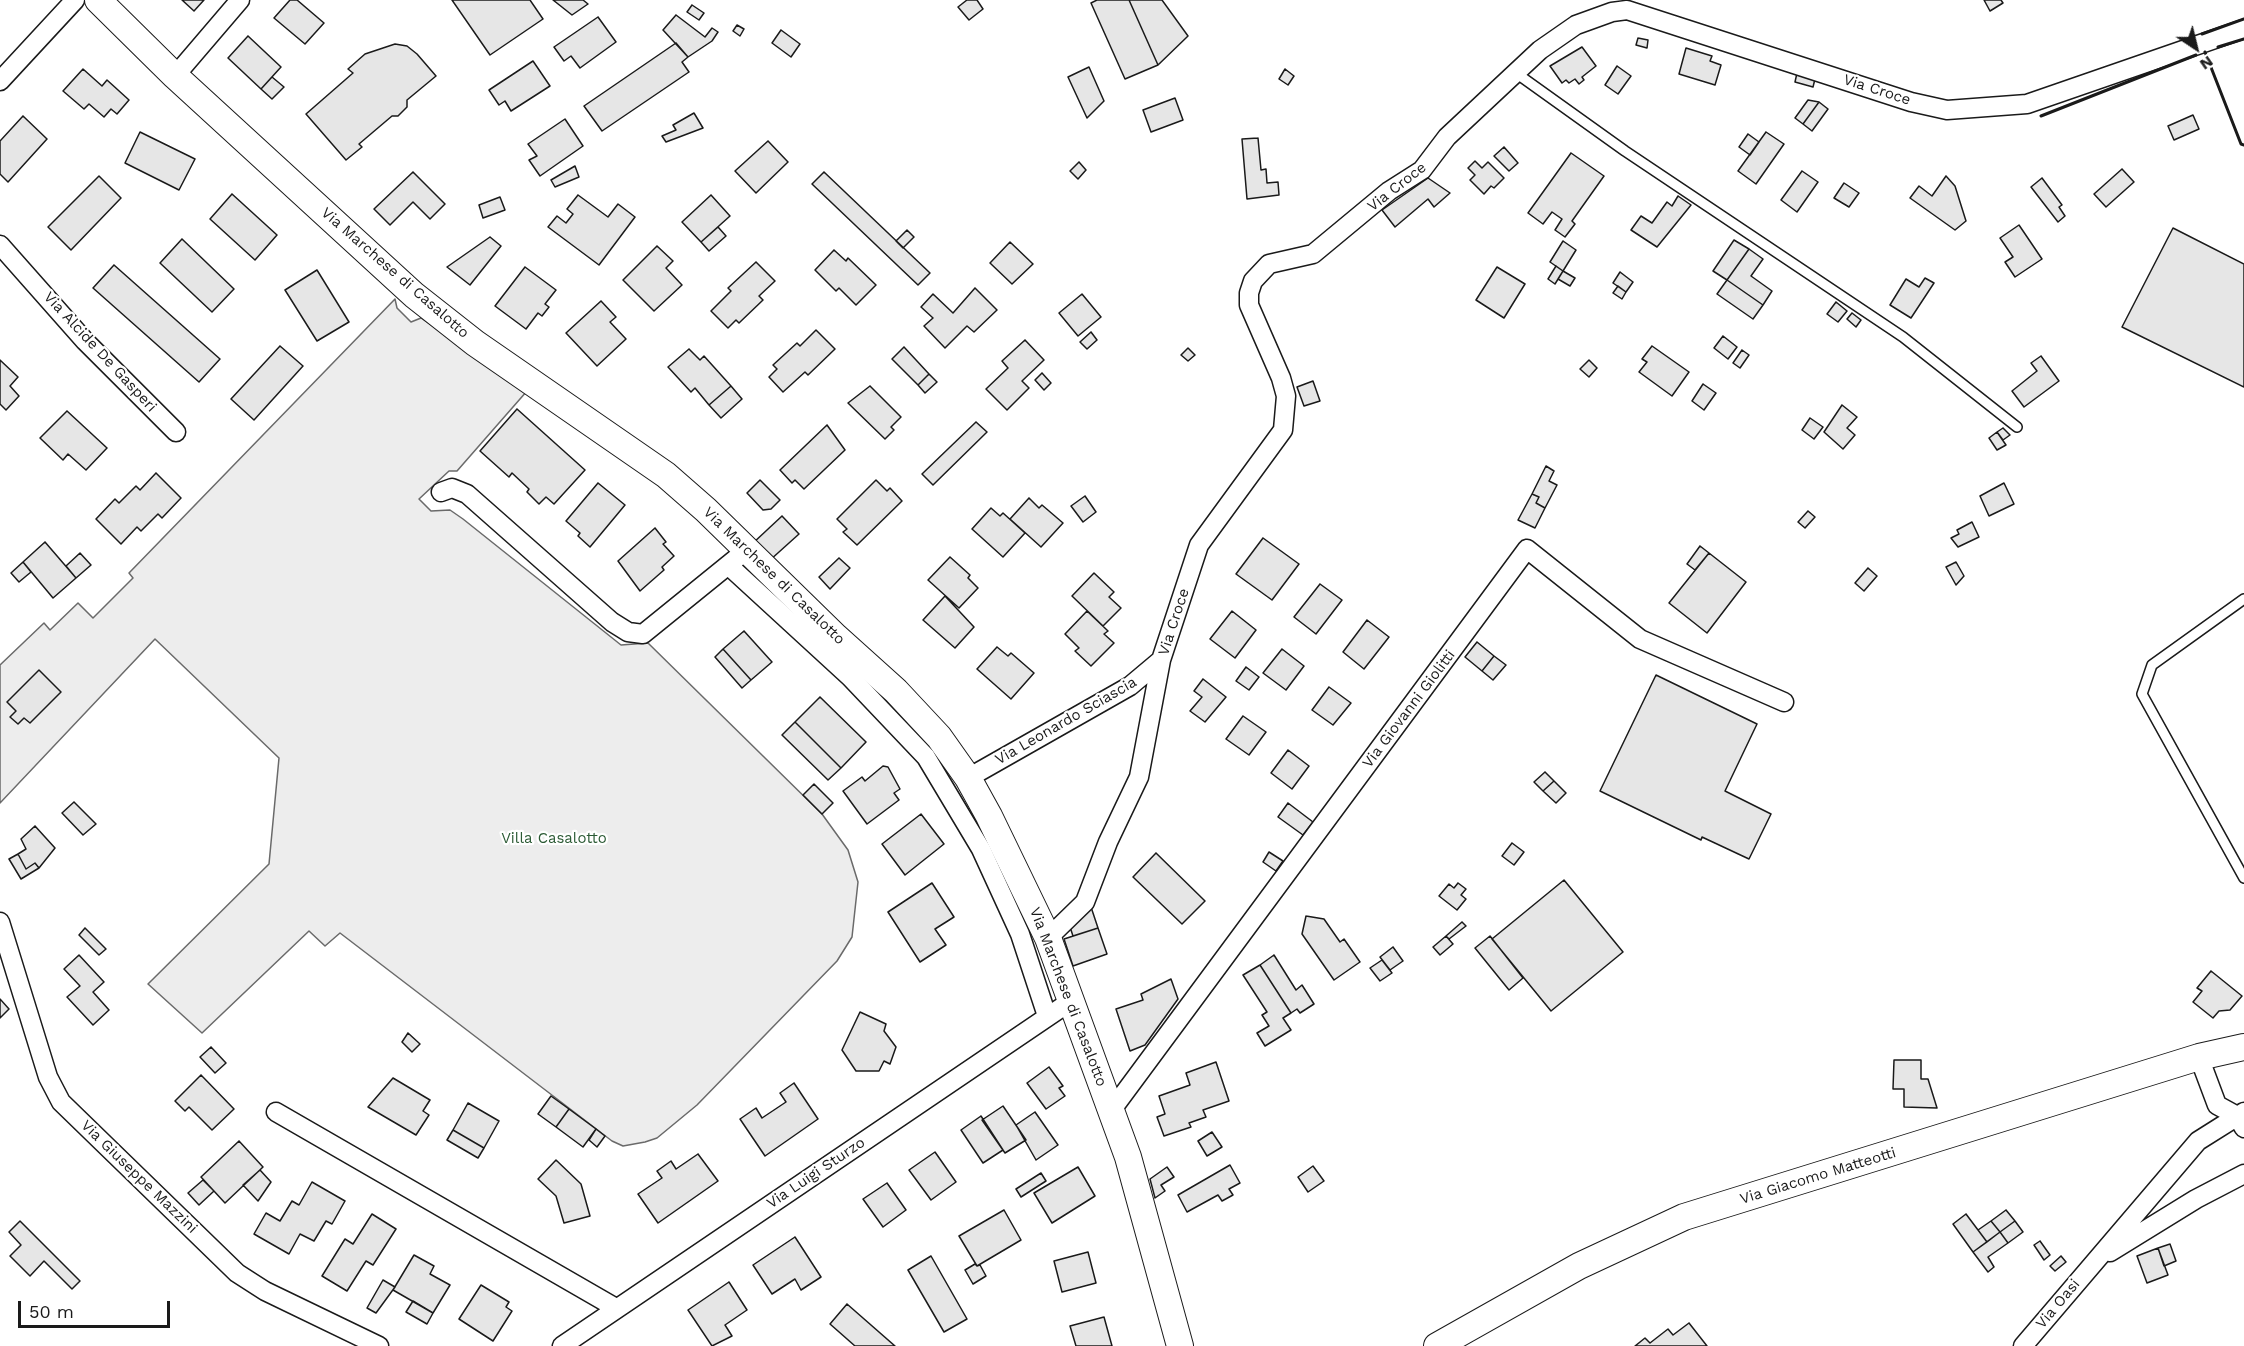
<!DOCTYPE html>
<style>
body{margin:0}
#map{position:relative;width:2244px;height:1346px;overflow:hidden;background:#fff;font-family:"Work Sans",sans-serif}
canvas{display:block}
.north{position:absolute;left:2166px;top:18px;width:60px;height:60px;-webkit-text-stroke:4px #fff;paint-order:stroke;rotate:145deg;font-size:16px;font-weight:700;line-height:24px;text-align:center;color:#1a1a1a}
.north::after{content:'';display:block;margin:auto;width:21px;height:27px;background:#1a1a1a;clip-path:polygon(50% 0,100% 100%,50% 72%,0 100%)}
.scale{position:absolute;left:18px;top:1301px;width:152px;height:27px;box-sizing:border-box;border:3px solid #1a1a1a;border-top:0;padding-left:8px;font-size:18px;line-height:21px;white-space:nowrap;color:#1a1a1a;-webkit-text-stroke:4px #fff;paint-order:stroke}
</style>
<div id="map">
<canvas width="2244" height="1346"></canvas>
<div class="north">N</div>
<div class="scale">50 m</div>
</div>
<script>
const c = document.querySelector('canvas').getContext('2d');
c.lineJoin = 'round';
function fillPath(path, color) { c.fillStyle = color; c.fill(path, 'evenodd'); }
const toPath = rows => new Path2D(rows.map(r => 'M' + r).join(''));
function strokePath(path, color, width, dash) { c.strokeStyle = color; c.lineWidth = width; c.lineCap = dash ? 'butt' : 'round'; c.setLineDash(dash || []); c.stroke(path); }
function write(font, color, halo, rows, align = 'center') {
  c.font = font + ' "Work Sans",sans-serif'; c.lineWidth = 4.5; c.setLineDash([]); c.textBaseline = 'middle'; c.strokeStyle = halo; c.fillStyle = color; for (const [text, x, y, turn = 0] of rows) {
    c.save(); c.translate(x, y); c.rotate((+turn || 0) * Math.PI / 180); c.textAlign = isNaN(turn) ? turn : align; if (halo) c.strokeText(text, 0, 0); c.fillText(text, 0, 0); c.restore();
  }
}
const green = toPath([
 [395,299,397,308,411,322,421,318,527,391,457,471,449,471,419,499,431,511,450,510,463,519,621,645,648,643,822,814,848,850,858,882,852,937,837,961,697,1105,657,1138,645,1142,623,1146,612,1141,340,933,325,946,309,931,202,1033,148,984,269,864,279,758,155,639,0,803,0,665,44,623,50,630,78,603,93,618,133,578,129,573,395,299]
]);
const building = toPath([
 [182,0,204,0,194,11,182,0],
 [290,0,297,0,324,23,305,44,274,18,290,0],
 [452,0,530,0,543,19,490,55,452,0],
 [553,0,583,0,588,4,572,15,553,0],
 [967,0,977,0,983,9,969,20,958,7,967,0],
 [1097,0,1129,0,1158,65,1125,79,1091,3,1097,0],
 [1129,0,1162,0,1188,36,1158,65,1129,0],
 [1984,0,2001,0,2003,3,1990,11,1984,0],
 [692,5,704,13,699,20,687,12,692,5],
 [676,15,705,37,712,28,718,32,712,41,688,57,663,30,676,15],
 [598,17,616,42,580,68,571,56,564,61,554,47,598,17],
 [737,25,744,29,740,36,733,31,737,25],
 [781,30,800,44,791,57,772,43,781,30],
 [248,36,281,67,261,89,228,58,248,36],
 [1638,38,1648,40,1647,48,1636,45,1638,38],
 [676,43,688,57,682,62,689,72,602,131,584,106,676,43],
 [395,44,407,46,417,54,436,76,407,100,407,107,398,116,392,116,359,144,362,147,346,160,306,114,353,73,348,69,365,54,395,44],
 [1582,47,1596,66,1582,77,1584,80,1579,84,1575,79,1569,83,1566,80,1562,83,1550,66,1582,47],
 [1686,48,1712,56,1710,61,1721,65,1715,85,1679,74,1686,48],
 [533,61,550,86,511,111,505,101,499,105,489,90,533,61],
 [1617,66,1631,76,1618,94,1605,85,1617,66],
 [1089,67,1104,101,1087,118,1068,77,1089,67],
 [83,69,102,86,107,80,129,100,117,114,111,109,104,117,89,104,84,109,63,91,83,69],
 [1285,69,1294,76,1288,85,1279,79,1285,69],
 [1797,73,1815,79,1813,87,1795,82,1797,73],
 [272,77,284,87,272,99,261,89,272,77],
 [1175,98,1183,120,1151,132,1143,110,1175,98],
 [1808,100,1819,102,1803,124,1795,118,1808,100],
 [1819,102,1828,109,1812,131,1803,124,1819,102],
 [694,113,703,128,666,142,662,136,676,130,673,125,694,113],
 [2193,115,2199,129,2174,140,2168,126,2193,115],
 [23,116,47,139,8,182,0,174,0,141,23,116],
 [565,119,583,146,540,176,529,160,537,156,528,144,565,119],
 [140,132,195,159,179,190,125,163,140,132],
 [1766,132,1784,144,1756,184,1738,171,1766,132],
 [1748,134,1759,142,1750,155,1739,147,1748,134],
 [1258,138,1261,170,1266,169,1267,183,1278,182,1279,195,1247,199,1242,139,1258,138],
 [768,141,788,162,756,193,735,171,768,141],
 [1504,147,1518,163,1509,171,1494,156,1504,147],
 [1571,153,1604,176,1572,221,1575,224,1565,237,1555,230,1562,219,1552,212,1543,224,1528,213,1571,153],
 [1475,161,1482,168,1488,162,1504,178,1494,188,1491,186,1484,194,1470,180,1475,175,1468,168,1475,161],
 [1079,162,1086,170,1078,179,1070,171,1079,162],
 [575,166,579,177,555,187,551,180,575,166],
 [2122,169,2134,182,2106,207,2094,194,2122,169],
 [1802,171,1818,182,1797,212,1781,200,1802,171],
 [413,172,445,204,430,219,413,202,390,225,374,209,413,172],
 [824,172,930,273,918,285,812,184,824,172],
 [99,176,121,198,71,250,48,227,99,176],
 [1946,176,1955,186,1966,221,1955,230,1910,198,1919,186,1932,196,1946,176],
 [1428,178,1450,193,1434,207,1428,199,1395,227,1382,210,1428,178],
 [2042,178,2062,205,2059,207,2065,216,2058,222,2031,187,2042,178],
 [1844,183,1859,193,1849,207,1834,198,1844,183],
 [232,194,277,235,255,260,210,219,232,194],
 [578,195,608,217,618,204,635,217,599,265,548,227,557,216,566,223,573,214,567,209,578,195],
 [711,195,730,216,701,242,682,222,711,195],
 [1678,196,1691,205,1657,247,1631,230,1641,216,1652,223,1667,202,1672,206,1678,196],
 [500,197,505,210,483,218,479,205,500,197],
 [2019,225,2042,259,2015,277,2005,262,2013,257,2000,238,2019,225],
 [718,227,726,236,709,251,701,242,718,227],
 [2173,228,2244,264,2244,387,2122,327,2173,228],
 [907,230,914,237,903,248,896,241,907,230],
 [490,237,501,246,470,285,447,267,490,237],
 [182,239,234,289,212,312,160,263,182,239],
 [1734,240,1749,249,1727,280,1713,271,1734,240],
 [1563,241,1576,250,1563,271,1550,262,1563,241],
 [1010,242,1033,264,1012,284,990,263,1010,242],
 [657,246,673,261,666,268,682,285,654,311,623,280,657,246],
 [1749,249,1763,259,1751,276,1772,291,1763,305,1727,280,1749,249],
 [834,250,846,261,848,258,876,285,856,305,839,288,836,291,815,270,834,250],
 [756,262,775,281,759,296,763,300,739,323,736,320,728,328,711,311,731,291,728,288,756,262],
 [114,265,220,359,199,382,93,288,114,265],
 [1556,266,1563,271,1555,284,1548,279,1556,266],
 [525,267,556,290,545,304,549,307,542,316,538,313,526,329,495,306,525,267],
 [1497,267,1525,284,1504,318,1476,300,1497,267],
 [317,270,349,322,317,341,285,290,317,270],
 [1563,271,1575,278,1570,286,1558,279,1563,271],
 [1620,272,1633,282,1626,292,1613,283,1620,272],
 [1925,278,1934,283,1911,318,1890,305,1906,279,1919,287,1925,278],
 [1727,280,1763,305,1753,319,1717,294,1727,280],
 [1618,286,1626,292,1622,299,1613,293,1618,286],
 [975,288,997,310,974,332,967,326,945,348,924,326,933,318,921,307,933,294,953,313,975,288],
 [1082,294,1101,317,1078,336,1059,313,1082,294],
 [601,301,616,317,610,322,626,339,597,366,566,333,601,301],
 [1836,302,1847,311,1838,322,1827,314,1836,302],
 [1852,313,1861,320,1856,327,1847,319,1852,313],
 [816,330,835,349,808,375,805,372,783,392,769,377,777,369,773,365,797,343,800,346,816,330],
 [1091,332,1097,340,1087,349,1080,342,1091,332],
 [1723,336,1737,347,1728,359,1714,348,1723,336],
 [1025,340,1044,360,1022,381,1029,388,1007,410,986,389,1008,368,1002,361,1025,340],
 [280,346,303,366,254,420,231,399,280,346],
 [1652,346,1689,372,1672,396,1639,372,1647,362,1642,359,1652,346],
 [904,347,929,374,918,385,892,359,904,347],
 [1188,348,1195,355,1188,361,1181,355,1188,348],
 [689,349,700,360,704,356,731,386,709,405,695,388,691,392,668,367,689,349],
 [1742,350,1749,355,1740,368,1733,363,1742,350],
 [2041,356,2059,381,2024,407,2012,391,2037,371,2031,363,2041,356],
 [0,360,18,377,10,386,19,396,6,410,0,404,0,360],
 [1589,360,1597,368,1589,377,1580,369,1589,360],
 [1042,373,1051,383,1044,390,1035,380,1042,373],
 [929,374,937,382,925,393,918,385,929,374],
 [1313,381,1320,401,1304,406,1297,387,1313,381],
 [1703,384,1716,393,1704,410,1692,401,1703,384],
 [731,386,742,399,721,418,709,405,731,386],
 [870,386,901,417,891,427,894,430,885,439,848,403,870,386],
 [1842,405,1857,417,1847,428,1855,435,1843,449,1824,432,1842,405],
 [517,409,585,470,554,504,546,497,539,504,527,492,529,489,512,473,509,477,480,451,517,409],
 [67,411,107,448,86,470,68,454,63,460,40,438,67,411],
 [1810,418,1823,427,1814,439,1802,430,1810,418],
 [976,422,987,432,933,485,922,474,976,422],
 [827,425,845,450,804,489,795,480,792,483,780,470,827,425],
 [2003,428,2010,435,2003,440,1997,432,2003,428],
 [1997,432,2006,445,1997,450,1989,438,1997,432],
 [1546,466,1554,471,1549,481,1557,485,1545,508,1536,503,1539,497,1532,494,1546,466],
 [156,473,181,498,162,518,158,514,141,531,137,527,121,544,96,519,115,499,119,503,136,486,140,490,156,473],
 [760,480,780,500,771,509,763,510,747,493,760,480],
 [876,480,887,491,890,488,902,501,857,545,843,532,847,529,837,519,876,480],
 [598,483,625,505,590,547,578,536,580,533,566,521,598,483],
 [2004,483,2014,504,1989,516,1980,496,2004,483],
 [1532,494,1539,497,1536,503,1545,508,1535,528,1518,520,1532,494],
 [1085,496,1096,512,1083,522,1071,506,1085,496],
 [1029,498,1039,508,1042,505,1063,523,1041,547,1010,519,1029,498],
 [991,508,1000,516,1003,513,1025,533,1003,557,972,529,991,508],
 [1808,511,1815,517,1805,528,1798,522,1808,511],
 [782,516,799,534,769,561,752,544,782,516],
 [1972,522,1979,537,1958,547,1951,538,1959,534,1957,530,1972,522],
 [655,528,666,542,663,544,674,556,662,567,664,570,640,591,618,561,655,528],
 [1263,538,1299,564,1272,600,1236,574,1263,538],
 [45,542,76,578,53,598,23,562,45,542],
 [1700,546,1709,553,1695,570,1687,564,1700,546],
 [80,553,91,565,76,578,66,566,80,553],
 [1709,553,1746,582,1707,633,1669,603,1709,553],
 [950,557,970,575,968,578,978,588,959,608,928,580,950,557],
 [839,558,850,568,830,589,819,577,839,558],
 [23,562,31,572,19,582,11,573,23,562],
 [1956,562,1964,576,1956,585,1946,567,1956,562],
 [1868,568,1877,576,1864,591,1855,583,1868,568],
 [1094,573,1114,592,1109,597,1121,608,1103,626,1072,596,1094,573],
 [1320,584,1342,600,1316,634,1294,617,1320,584],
 [945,596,974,627,955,648,923,620,945,596],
 [1087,611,1108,631,1104,634,1114,643,1091,666,1075,651,1079,648,1065,634,1087,611],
 [1232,611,1256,630,1235,658,1210,639,1232,611],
 [1367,620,1389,637,1364,669,1343,652,1367,620],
 [744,631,772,662,751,680,723,649,744,631],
 [1477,642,1494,656,1482,671,1465,657,1477,642],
 [997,647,1008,656,1011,653,1034,673,1011,699,977,669,997,647],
 [723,649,751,680,742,688,715,657,723,649],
 [1282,649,1304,666,1286,690,1263,673,1282,649],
 [1494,656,1506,665,1493,680,1482,671,1494,656],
 [1246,667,1259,677,1249,690,1236,681,1246,667],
 [39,670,61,692,30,723,24,718,18,724,10,717,16,711,7,702,39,670],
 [1656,675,1757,724,1725,791,1771,814,1749,859,1702,837,1701,840,1600,791,1656,675],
 [1203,679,1226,697,1205,722,1190,711,1202,697,1194,691,1203,679],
 [1329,687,1351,703,1333,725,1312,710,1329,687],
 [820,697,866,742,841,768,795,722,820,697],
 [1243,716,1266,732,1249,755,1226,739,1243,716],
 [795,722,841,768,828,780,782,735,795,722],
 [1288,750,1309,766,1292,789,1271,773,1288,750],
 [883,766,888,767,900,789,894,793,899,800,867,824,843,791,862,777,865,781,883,766],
 [1545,772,1554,781,1543,791,1534,782,1545,772],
 [1554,781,1566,793,1556,803,1543,791,1554,781],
 [814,784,833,803,822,814,803,795,814,784],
 [74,802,96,824,83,835,62,813,74,802],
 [1288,803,1313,822,1303,835,1278,817,1288,803],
 [921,814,944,844,905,875,882,844,921,814],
 [35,826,55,848,39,868,35,863,26,869,18,854,26,849,21,839,35,826],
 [1512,843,1524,852,1514,865,1502,856,1512,843],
 [1269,852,1283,861,1276,871,1263,862,1269,852],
 [1156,853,1205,901,1182,924,1133,877,1156,853],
 [18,854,26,869,35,863,39,868,21,879,9,859,18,854],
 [1564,880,1623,952,1551,1011,1492,939,1564,880],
 [932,883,954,917,935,929,946,945,920,962,888,912,932,883],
 [1458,883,1466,889,1461,895,1466,899,1457,910,1439,896,1449,884,1454,888,1458,883],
 [1090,904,1098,928,1073,936,1070,927,1090,904],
 [1306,916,1324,919,1340,942,1344,939,1360,962,1334,980,1302,934,1306,916],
 [1462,922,1466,926,1449,939,1446,936,1462,922],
 [85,928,106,949,99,955,79,935,85,928],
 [1098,928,1107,954,1073,966,1064,939,1098,928],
 [1446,936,1453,944,1440,955,1433,947,1446,936],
 [1490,936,1523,978,1509,990,1475,948,1490,936],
 [1393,947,1403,961,1390,970,1380,957,1393,947],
 [79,955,104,982,93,992,109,1010,93,1025,67,997,80,986,64,969,79,955],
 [1274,955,1296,990,1302,985,1314,1004,1300,1013,1297,1009,1291,1013,1260,965,1274,955],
 [1382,960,1392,973,1380,981,1370,968,1382,960],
 [1260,965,1291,1013,1283,1018,1291,1030,1265,1046,1257,1033,1269,1026,1262,1015,1267,1012,1243,975,1260,965],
 [2211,971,2242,996,2230,1010,2219,1011,2213,1018,2193,1002,2202,991,2197,988,2211,971],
 [1171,979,1178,999,1145,1045,1130,1051,1116,1009,1143,1000,1141,994,1171,979],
 [0,999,9,1009,0,1018,0,999],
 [860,1012,886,1024,884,1031,896,1047,890,1064,884,1061,879,1071,856,1071,842,1050,860,1012],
 [408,1033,420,1044,412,1052,402,1042,408,1033],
 [211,1047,226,1063,215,1073,200,1057,211,1047],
 [1894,1060,1921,1060,1921,1079,1928,1079,1937,1108,1904,1107,1904,1089,1893,1089,1894,1060],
 [1216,1062,1229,1101,1203,1110,1206,1117,1189,1123,1191,1127,1164,1136,1157,1117,1165,1114,1159,1096,1190,1085,1186,1073,1216,1062],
 [1049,1067,1063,1086,1059,1088,1065,1096,1046,1109,1027,1083,1049,1067],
 [201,1075,234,1109,212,1130,189,1107,185,1111,175,1101,201,1075],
 [393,1078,430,1100,423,1111,429,1115,416,1135,368,1107,393,1078],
 [794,1083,818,1119,765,1156,740,1119,756,1108,762,1118,786,1102,780,1093,794,1083],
 [551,1096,569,1109,556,1127,538,1114,551,1096],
 [468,1103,499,1121,484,1148,453,1130,468,1103],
 [1003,1106,1026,1140,1005,1153,982,1120,1003,1106],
 [569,1109,596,1129,583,1147,556,1127,569,1109],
 [1035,1112,1058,1145,1036,1160,1016,1125,1035,1112],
 [981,1116,1003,1150,983,1163,961,1130,981,1116],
 [596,1129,605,1136,597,1147,589,1140,596,1129],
 [453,1130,484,1148,478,1158,447,1140,453,1130],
 [1212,1132,1222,1147,1207,1156,1198,1141,1212,1132],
 [239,1141,263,1167,225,1203,201,1177,239,1141],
 [935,1152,956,1182,931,1200,909,1170,935,1152],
 [698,1154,718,1181,658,1223,638,1194,662,1178,657,1171,671,1161,676,1169,698,1154],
 [556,1160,581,1184,590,1216,564,1223,556,1196,538,1179,556,1160],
 [1230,1165,1240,1183,1229,1189,1233,1195,1222,1201,1218,1195,1187,1212,1178,1195,1230,1165],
 [1313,1166,1324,1181,1308,1192,1298,1177,1313,1166],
 [1078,1167,1095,1196,1052,1223,1034,1193,1078,1167],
 [1167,1167,1174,1177,1161,1185,1165,1191,1155,1198,1150,1179,1167,1167],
 [260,1170,271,1182,258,1201,243,1185,260,1170],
 [1041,1173,1046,1181,1021,1197,1016,1189,1041,1173],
 [203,1180,214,1191,199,1205,188,1193,203,1180],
 [312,1182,345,1201,332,1224,326,1221,314,1241,300,1234,289,1254,254,1234,266,1213,280,1221,292,1201,299,1205,312,1182],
 [887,1183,906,1210,883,1227,863,1199,887,1183],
 [1004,1210,1021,1240,977,1266,959,1236,1004,1210],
 [2006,1210,2015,1221,2000,1232,1991,1221,2006,1210],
 [372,1214,396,1229,373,1265,366,1261,347,1291,322,1276,345,1239,353,1244,372,1214],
 [1966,1214,1987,1242,1973,1252,1953,1224,1966,1214],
 [20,1221,80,1281,72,1289,44,1261,30,1276,10,1256,21,1245,9,1232,20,1221],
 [1991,1221,2000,1232,1987,1242,1978,1230,1991,1221],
 [2015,1221,2023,1232,2008,1243,2000,1232,2015,1221],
 [2000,1232,2008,1243,1988,1257,1994,1267,1988,1272,1973,1252,2000,1232],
 [795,1237,821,1277,801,1290,795,1279,772,1294,753,1265,795,1237],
 [2040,1241,2050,1255,2044,1260,2034,1245,2040,1241],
 [2170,1244,2176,1261,2164,1266,2158,1248,2170,1244],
 [2158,1248,2168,1275,2147,1283,2137,1256,2158,1248],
 [1088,1252,1096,1283,1062,1292,1054,1261,1088,1252],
 [414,1255,434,1266,430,1274,450,1285,433,1313,393,1290,414,1255],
 [931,1256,967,1319,944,1332,908,1270,931,1256],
 [2061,1256,2066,1262,2055,1271,2050,1266,2061,1256],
 [975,1264,977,1266,980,1265,986,1276,973,1284,965,1270,975,1264],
 [383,1280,395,1287,376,1313,367,1308,383,1280],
 [729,1282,747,1310,725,1325,732,1336,712,1346,688,1310,729,1282],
 [481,1285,509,1302,506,1307,512,1311,493,1341,459,1319,481,1285],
 [413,1301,433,1313,427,1324,406,1312,413,1301],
 [847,1304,895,1346,855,1346,830,1324,847,1304],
 [1104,1317,1112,1346,1076,1346,1070,1326,1104,1317],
 [1689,1323,1707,1346,1635,1346,1645,1338,1650,1343,1668,1329,1673,1335,1689,1323]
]);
const lane = toPath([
 [1516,73,1625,151,1903,337,2017,427],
 [2244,599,2152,665,2142,694,2244,878]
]);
const street = toPath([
 [175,76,240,0],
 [0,81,75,0],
 [0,245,85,341,176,432],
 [441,492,452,488,467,494,612,622,628,632,643,634,738,557],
 [728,565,850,677,926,757,981,849,1020,934,1047,1016],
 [968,778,1130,686,1161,660],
 [0,922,48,1077,61,1102,237,1273,265,1291,379,1346],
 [1048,938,1085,902,1108,842,1139,777,1161,660,1199,545,1283,430,1286,396,1281,378,1249,305,1249,293,1253,281,1269,264,1313,254,1389,191,1422,170,1447,137,1540,50,1576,25,1612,12,1627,10,1911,102,1947,110,2027,104,2244,29],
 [2199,1057,2217,1105,2237,1116,2244,1128],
 [1111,1111,1527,549,1640,639,1784,702],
 [276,1112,616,1308],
 [2110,1252,2196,1199,2244,1174],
 [562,1346,1071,1001],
 [2023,1346,2198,1141,2244,1112]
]);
const secondary = toPath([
 [98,0,175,76,414,295,475,343,666,475,706,510,836,637,896,691,939,737,968,778,989,816,1048,938,1128,1157,1180,1346],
 [1437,1346,1579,1266,1684,1217,2199,1057,2244,1047]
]);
const wall = toPath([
 [2202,34,2244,19],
 [2218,47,2244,39],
 [2205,52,2241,144,2244,145],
 [2041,116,2196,55]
]);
const streetNames = [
 ["Via Croce",1877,90,18],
 ["Via Croce",1397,187,-38],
 ["Via Marchese di Casalotto",395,273,41],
 ["Via Alcide De Gasperi",100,352,47],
 ["Via Marchese di Casalotto",774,576,44],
 ["Via Croce",1174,622,-72],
 ["Via Giovanni Giolitti",1409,709,-53],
 ["Via Leonardo Sciascia",1066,721,-30],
 ["Via Marchese di Casalotto",1068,997,69],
 ["Via Luigi Sturzo",816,1173,-34],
 ["Via Giacomo Matteotti",1818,1176,-17],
 ["Via Giuseppe Mazzini",139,1177,44],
 ["Via Oasi",2058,1304,-50]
];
const parkNames = [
 ["Villa Casalotto",554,839]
];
fillPath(green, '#ededed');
strokePath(green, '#6a6a6a', 1.5);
fillPath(building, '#e6e6e6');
strokePath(building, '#1a1a1a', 1.5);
strokePath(lane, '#1a1a1a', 12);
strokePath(street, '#1a1a1a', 21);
strokePath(secondary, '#1a1a1a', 28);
strokePath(lane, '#fff', 9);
strokePath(street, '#fff', 18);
strokePath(secondary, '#fff', 26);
strokePath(wall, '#1a1a1a', 3);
write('15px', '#1a1a1a', '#fff', streetNames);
write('15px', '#2b5a34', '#fff', parkNames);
</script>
